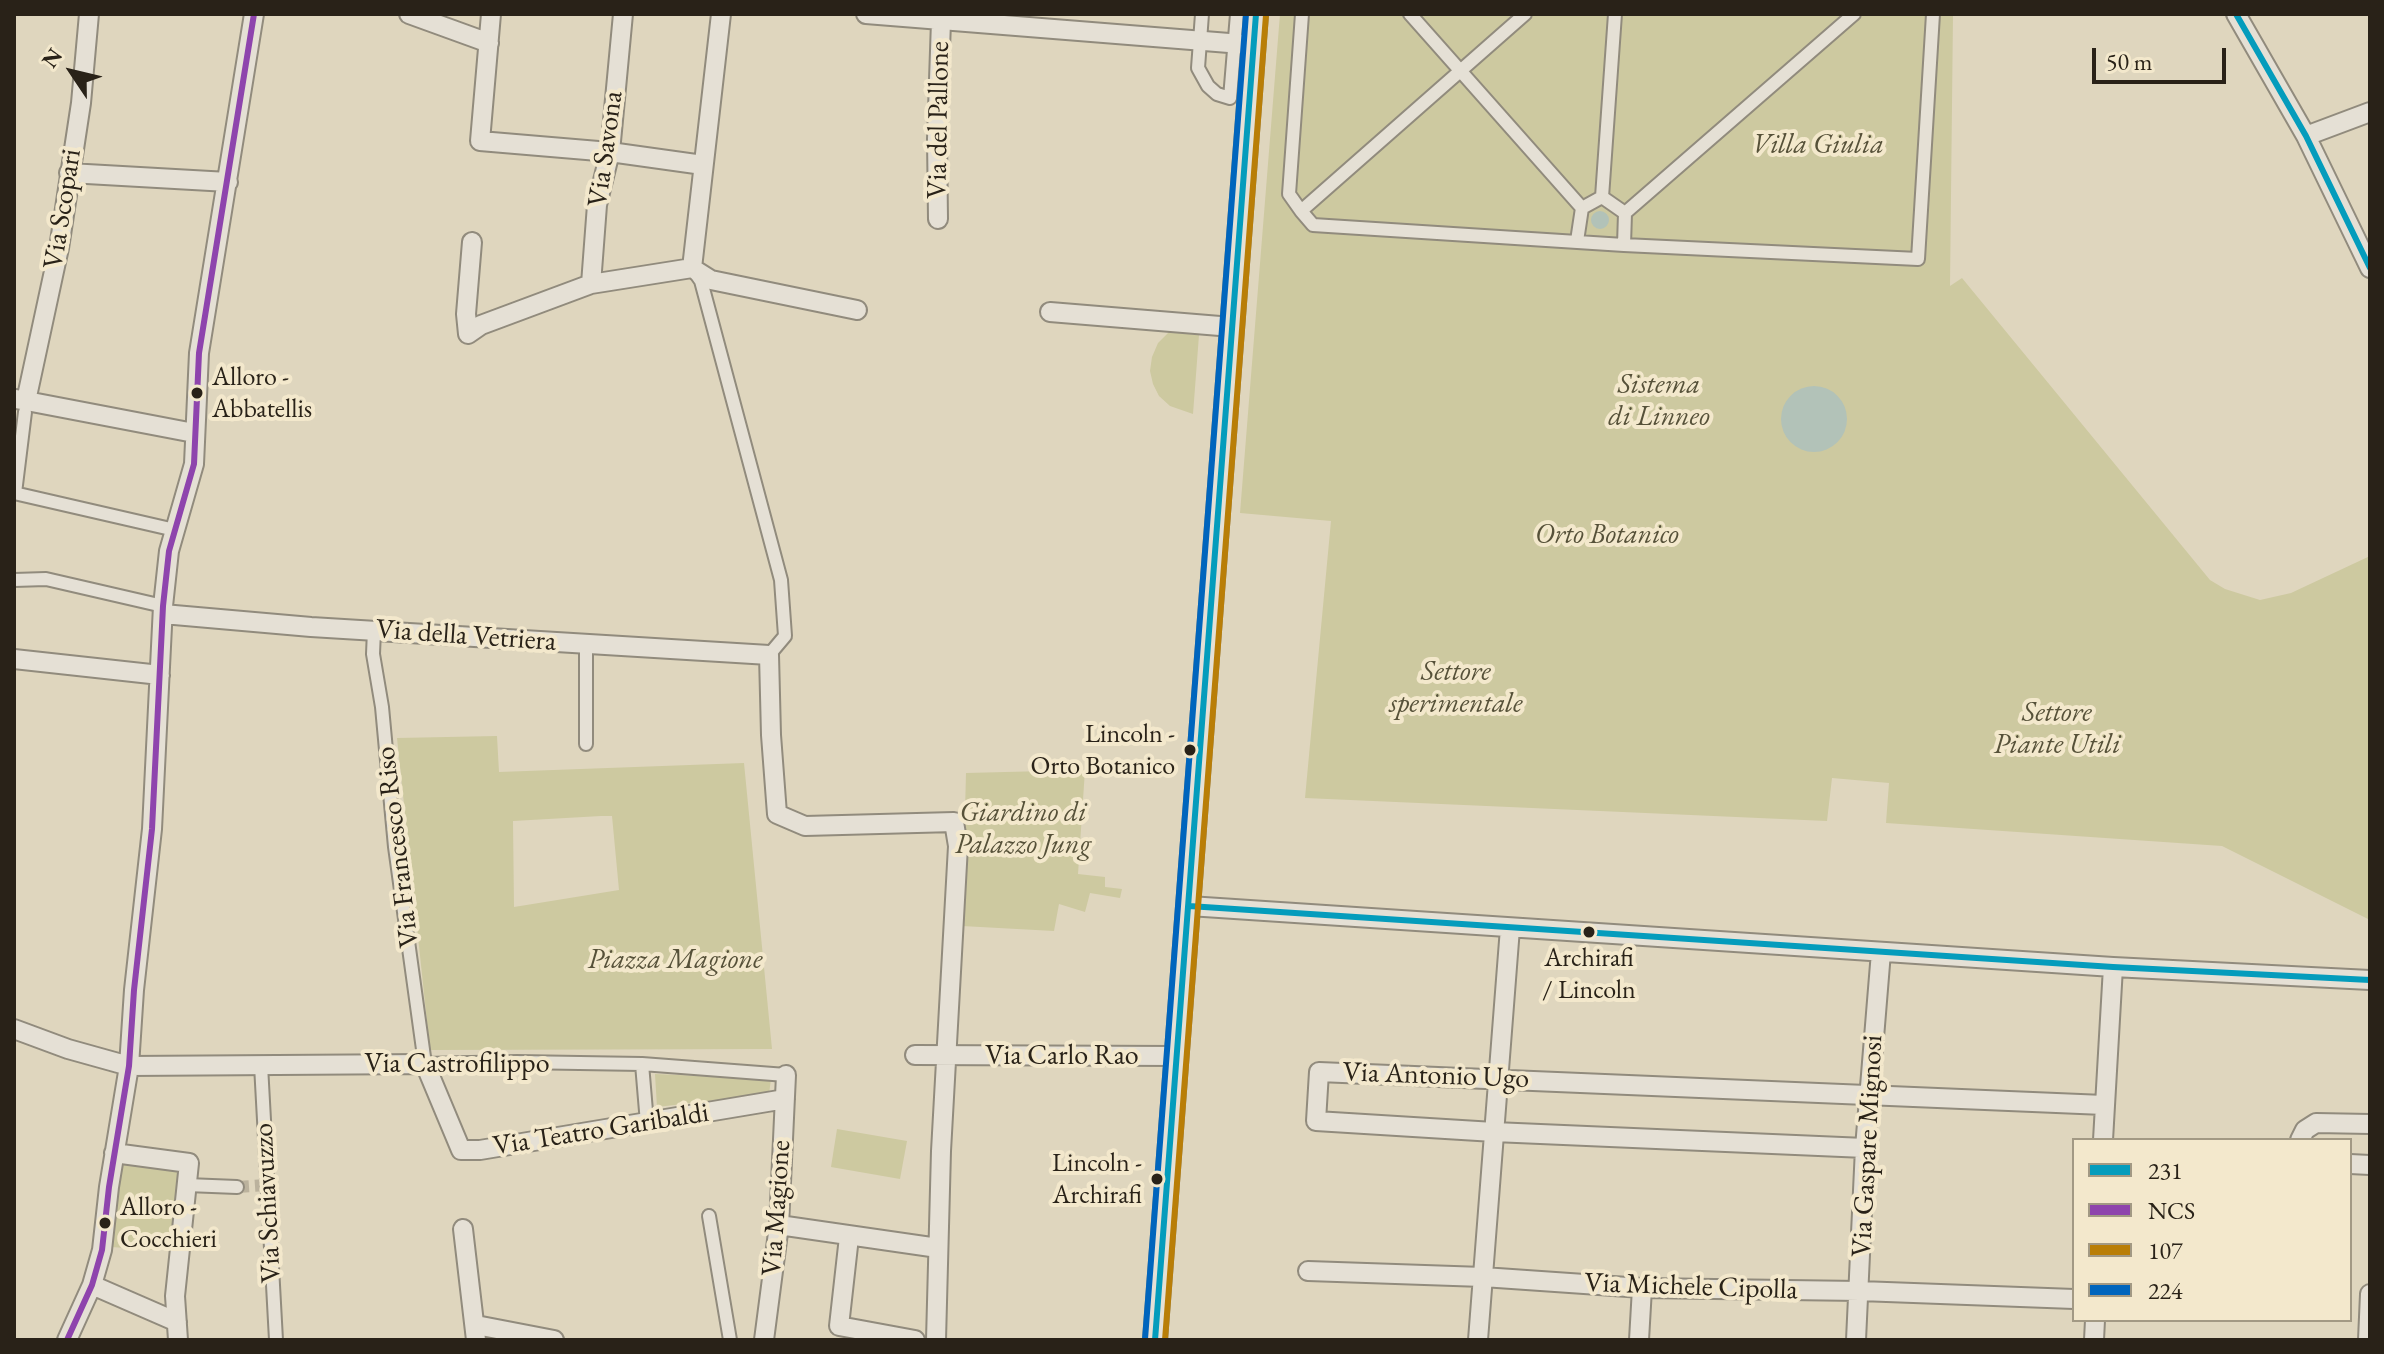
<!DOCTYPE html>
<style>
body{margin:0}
#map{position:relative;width:2384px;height:1354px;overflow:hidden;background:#dfd6be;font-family:"EB Garamond",serif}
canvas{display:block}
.frame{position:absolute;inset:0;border:16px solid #292218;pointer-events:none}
.legend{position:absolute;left:2072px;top:1138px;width:280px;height:184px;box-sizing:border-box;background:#f3e8cc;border:2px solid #a29984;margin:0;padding:10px 14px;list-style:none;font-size:24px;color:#292218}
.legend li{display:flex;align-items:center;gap:16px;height:40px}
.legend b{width:40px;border:2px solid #a29984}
.north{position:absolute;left:32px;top:32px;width:80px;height:80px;-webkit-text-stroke:6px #f3e8cc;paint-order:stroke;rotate:305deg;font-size:22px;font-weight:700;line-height:32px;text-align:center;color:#292218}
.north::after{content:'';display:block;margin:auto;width:28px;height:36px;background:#292218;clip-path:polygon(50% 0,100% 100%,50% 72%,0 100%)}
.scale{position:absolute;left:2092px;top:48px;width:134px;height:36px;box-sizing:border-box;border:4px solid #292218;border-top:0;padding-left:10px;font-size:24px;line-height:28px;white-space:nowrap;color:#292218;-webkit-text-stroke:6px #f3e8cc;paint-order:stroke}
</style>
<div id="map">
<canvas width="2384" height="1354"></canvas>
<div class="frame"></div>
<ul class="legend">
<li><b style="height:10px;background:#049cbc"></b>231</li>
<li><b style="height:10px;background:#8e44ad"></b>NCS</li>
<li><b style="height:10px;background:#b97e07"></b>107</li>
<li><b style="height:10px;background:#0065bd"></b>224</li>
</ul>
<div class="north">N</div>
<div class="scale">50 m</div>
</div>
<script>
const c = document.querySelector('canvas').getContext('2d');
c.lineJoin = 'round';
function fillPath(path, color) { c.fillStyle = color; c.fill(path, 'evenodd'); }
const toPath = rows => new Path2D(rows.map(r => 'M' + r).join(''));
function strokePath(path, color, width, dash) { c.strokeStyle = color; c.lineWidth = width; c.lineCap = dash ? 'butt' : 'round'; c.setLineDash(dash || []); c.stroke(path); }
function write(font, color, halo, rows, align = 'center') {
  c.font = font + ' "EB Garamond",serif'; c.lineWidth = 8; c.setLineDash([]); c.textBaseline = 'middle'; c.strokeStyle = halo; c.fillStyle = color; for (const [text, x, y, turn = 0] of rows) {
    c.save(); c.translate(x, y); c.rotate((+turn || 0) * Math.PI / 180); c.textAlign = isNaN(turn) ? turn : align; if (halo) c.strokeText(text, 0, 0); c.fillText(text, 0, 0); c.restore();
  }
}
const green = toPath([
 [1280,14,1953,14,1950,286,1962,278,2210,580,2225,589,2260,600,2291,593,2370,556,2370,920,2222,846,1886,823,1889,783,1832,778,1827,821,1305,798,1331,521,1240,513],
 [1169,332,1199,335,1193,414,1170,406,1159,396,1153,384,1150,371,1152,357,1158,343],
 [497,736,499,772,744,763,772,1049,430,1050,397,738],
 [601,816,612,816,619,890,514,907,513,821],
 [1085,770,1078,874,1105,877,1105,887,1122,889,1120,898,1090,893,1085,912,1059,904,1054,931,962,926,966,773],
 [655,1074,771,1079,769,1094,657,1107],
 [837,1129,907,1141,900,1179,831,1167],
 [120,1156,187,1164,176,1252,157,1246,155,1250,111,1247]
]);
const water = toPath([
 '1591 220a9 9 0 1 1 18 0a9 9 0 1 1-18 0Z',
 '1781 419a33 33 0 1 1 66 0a33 33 0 1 1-66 0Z'
]);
const pedestrianTunnel = toPath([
 [237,1187,266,1185]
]);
const pedestrian = toPath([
 [1202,14,1198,68,1208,86,1217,94,1230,98,1237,14],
 [1302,14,1289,194,1301,211,1525,14],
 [1410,14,1582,208],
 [1602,197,1615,14],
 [1301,211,1313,225,1624,245,1918,259,1933,14],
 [1625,213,1854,14],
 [1577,241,1582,208,1602,197,1625,213,1624,245],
 [694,271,701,281,781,580,785,636,769,655],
 [14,493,175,530],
 [15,493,25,412],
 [14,580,46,579,163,606],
 [374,630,373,654,382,707,395,847,425,1064,517,1062,642,1064,786,1075],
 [586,643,586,744],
 [642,1064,647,1123],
 [261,1065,276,1340],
 [187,1185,237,1187],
 [709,1216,730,1340]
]);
const minor = toPath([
 [409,14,489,43],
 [491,14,480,141,610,152,703,165],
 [866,14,1254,45],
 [2236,14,2306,136,2370,268],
 [2306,136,2370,112],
 [69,173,228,182],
 [938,219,937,139,941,21],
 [472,242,466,314,468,334,481,325,591,284,692,268],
 [692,268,721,14],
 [692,268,711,280,857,310],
 [591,284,597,205,610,152,623,14],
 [1050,312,1232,327],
 [16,399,194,433],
 [26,401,59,248,81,103,89,14],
 [163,614,311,627,769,655,771,735,777,814,805,826,954,822,958,846,941,1151,936,1340],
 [14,659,160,675],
 [1189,906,2113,967,2370,980],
 [14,1029,68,1049,129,1066,425,1064,461,1150,480,1150,785,1099],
 [915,1055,1177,1056],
 [2103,1140,2113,967],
 [2300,1140,2305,1130,2316,1123,2370,1124],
 [1865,1148,1494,1132,1316,1121,1319,1072,2104,1105],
 [114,1153,189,1163,175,1296,178,1340],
 [2350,1164,2370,1165],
 [779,1225,938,1248],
 [463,1229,476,1340],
 [849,1237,839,1326,915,1340],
 [1308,1271,1483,1277,1642,1288,1860,1291,2074,1299],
 [92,1285,177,1322],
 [476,1325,554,1340],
 [67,1340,92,1285,102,1250,109,1187,129,1066,134,990,152,829,163,606,169,551,194,464,199,353,254,14],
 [764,1340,779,1225,786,1075],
 [1478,1340,1510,928],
 [1639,1340,1642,1288],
 [1856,1340,1865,1148,1881,952],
 [2094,1340,2095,1320],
 [2368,1340,2370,1294]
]);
const tertiary = toPath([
 [1155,1340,1256,14]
]);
const bus1 = toPath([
 [2236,14,2306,136,2370,268],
 [1189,906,2113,967,2370,980],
 [1155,1340,1256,14]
]);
const bus2 = toPath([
 [67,1340,92,1285,102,1250,109,1187,129,1066,134,990,152,829,163,606,169,551,194,464,199,353,254,14]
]);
const bus3 = toPath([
 [1165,1340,1266,15]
]);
const bus4 = toPath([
 [1145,1339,1246,14]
]);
const markers = [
 [197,393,7,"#292218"],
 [1190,750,7,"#292218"],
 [1589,932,7,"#292218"],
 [1157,1179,7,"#292218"],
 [105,1223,7,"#292218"]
];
const busNames = [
 ["Alloro -",212,378],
 ["Abbatellis",212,410],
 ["Lincoln -",1175,735,"right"],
 ["Orto Botanico",1175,767,"right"],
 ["Archirafi",1589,959,"center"],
 ["/ Lincoln",1589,991,"center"],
 ["Lincoln -",1142,1164,"right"],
 ["Archirafi",1142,1196,"right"],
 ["Alloro -",120,1208],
 ["Cocchieri",120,1240]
];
const streetNames = [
 ["Via del Pallone",939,120,-89],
 ["Via Savona",606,149,-82],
 ["Via Scopari",63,209,-81],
 ["Via della Vetriera",466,636,4],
 ["Via Francesco Riso",398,847,-97],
 ["Via Carlo Rao",1062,1056],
 ["Via Castrofilippo",457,1064],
 ["Via Antonio Ugo",1436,1076,2],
 ["Via Teatro Garibaldi",601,1130,-9],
 ["Via Gaspare Mignosi",1868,1146,-87],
 ["Via Schiavuzzo",268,1203,-93],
 ["Via Magione",777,1208,-86],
 ["Via Michele Cipolla",1691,1287,2]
];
const parkNames = [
 ["Villa Giulia",1818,145],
 ["Sistema",1659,385],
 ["di Linneo",1659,417],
 ["Orto Botanico",1607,535],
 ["Settore",1456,672],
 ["sperimentale",1456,704],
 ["Settore",2057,713],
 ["Piante Utili",2057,745],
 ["Giardino di",1023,813],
 ["Palazzo Jung",1023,845],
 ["Piazza Magione",675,960]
];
fillPath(green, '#cdc9a0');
fillPath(water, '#b2c2b8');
strokePath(pedestrianTunnel, '#bbb29d', 12, [12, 6]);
strokePath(pedestrian, '#918b7d', 16);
strokePath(minor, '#918b7d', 22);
strokePath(tertiary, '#918b7d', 26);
strokePath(pedestrian, '#e5e0d5', 12);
strokePath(minor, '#e5e0d5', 18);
strokePath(tertiary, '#e5e0d5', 22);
strokePath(bus1, '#049cbc', 6);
strokePath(bus2, '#8e44ad', 6);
strokePath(bus3, '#b97e07', 6);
strokePath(bus4, '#0065bd', 6);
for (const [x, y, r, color] of markers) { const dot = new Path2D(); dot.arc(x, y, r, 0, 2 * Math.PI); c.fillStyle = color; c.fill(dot); strokePath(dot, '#f3e8cc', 3); }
write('26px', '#292218', '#f3e8cc', busNames, 'left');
write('28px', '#292218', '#f3e8cc', streetNames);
write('italic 28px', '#565139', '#f3e8cc', parkNames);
</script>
